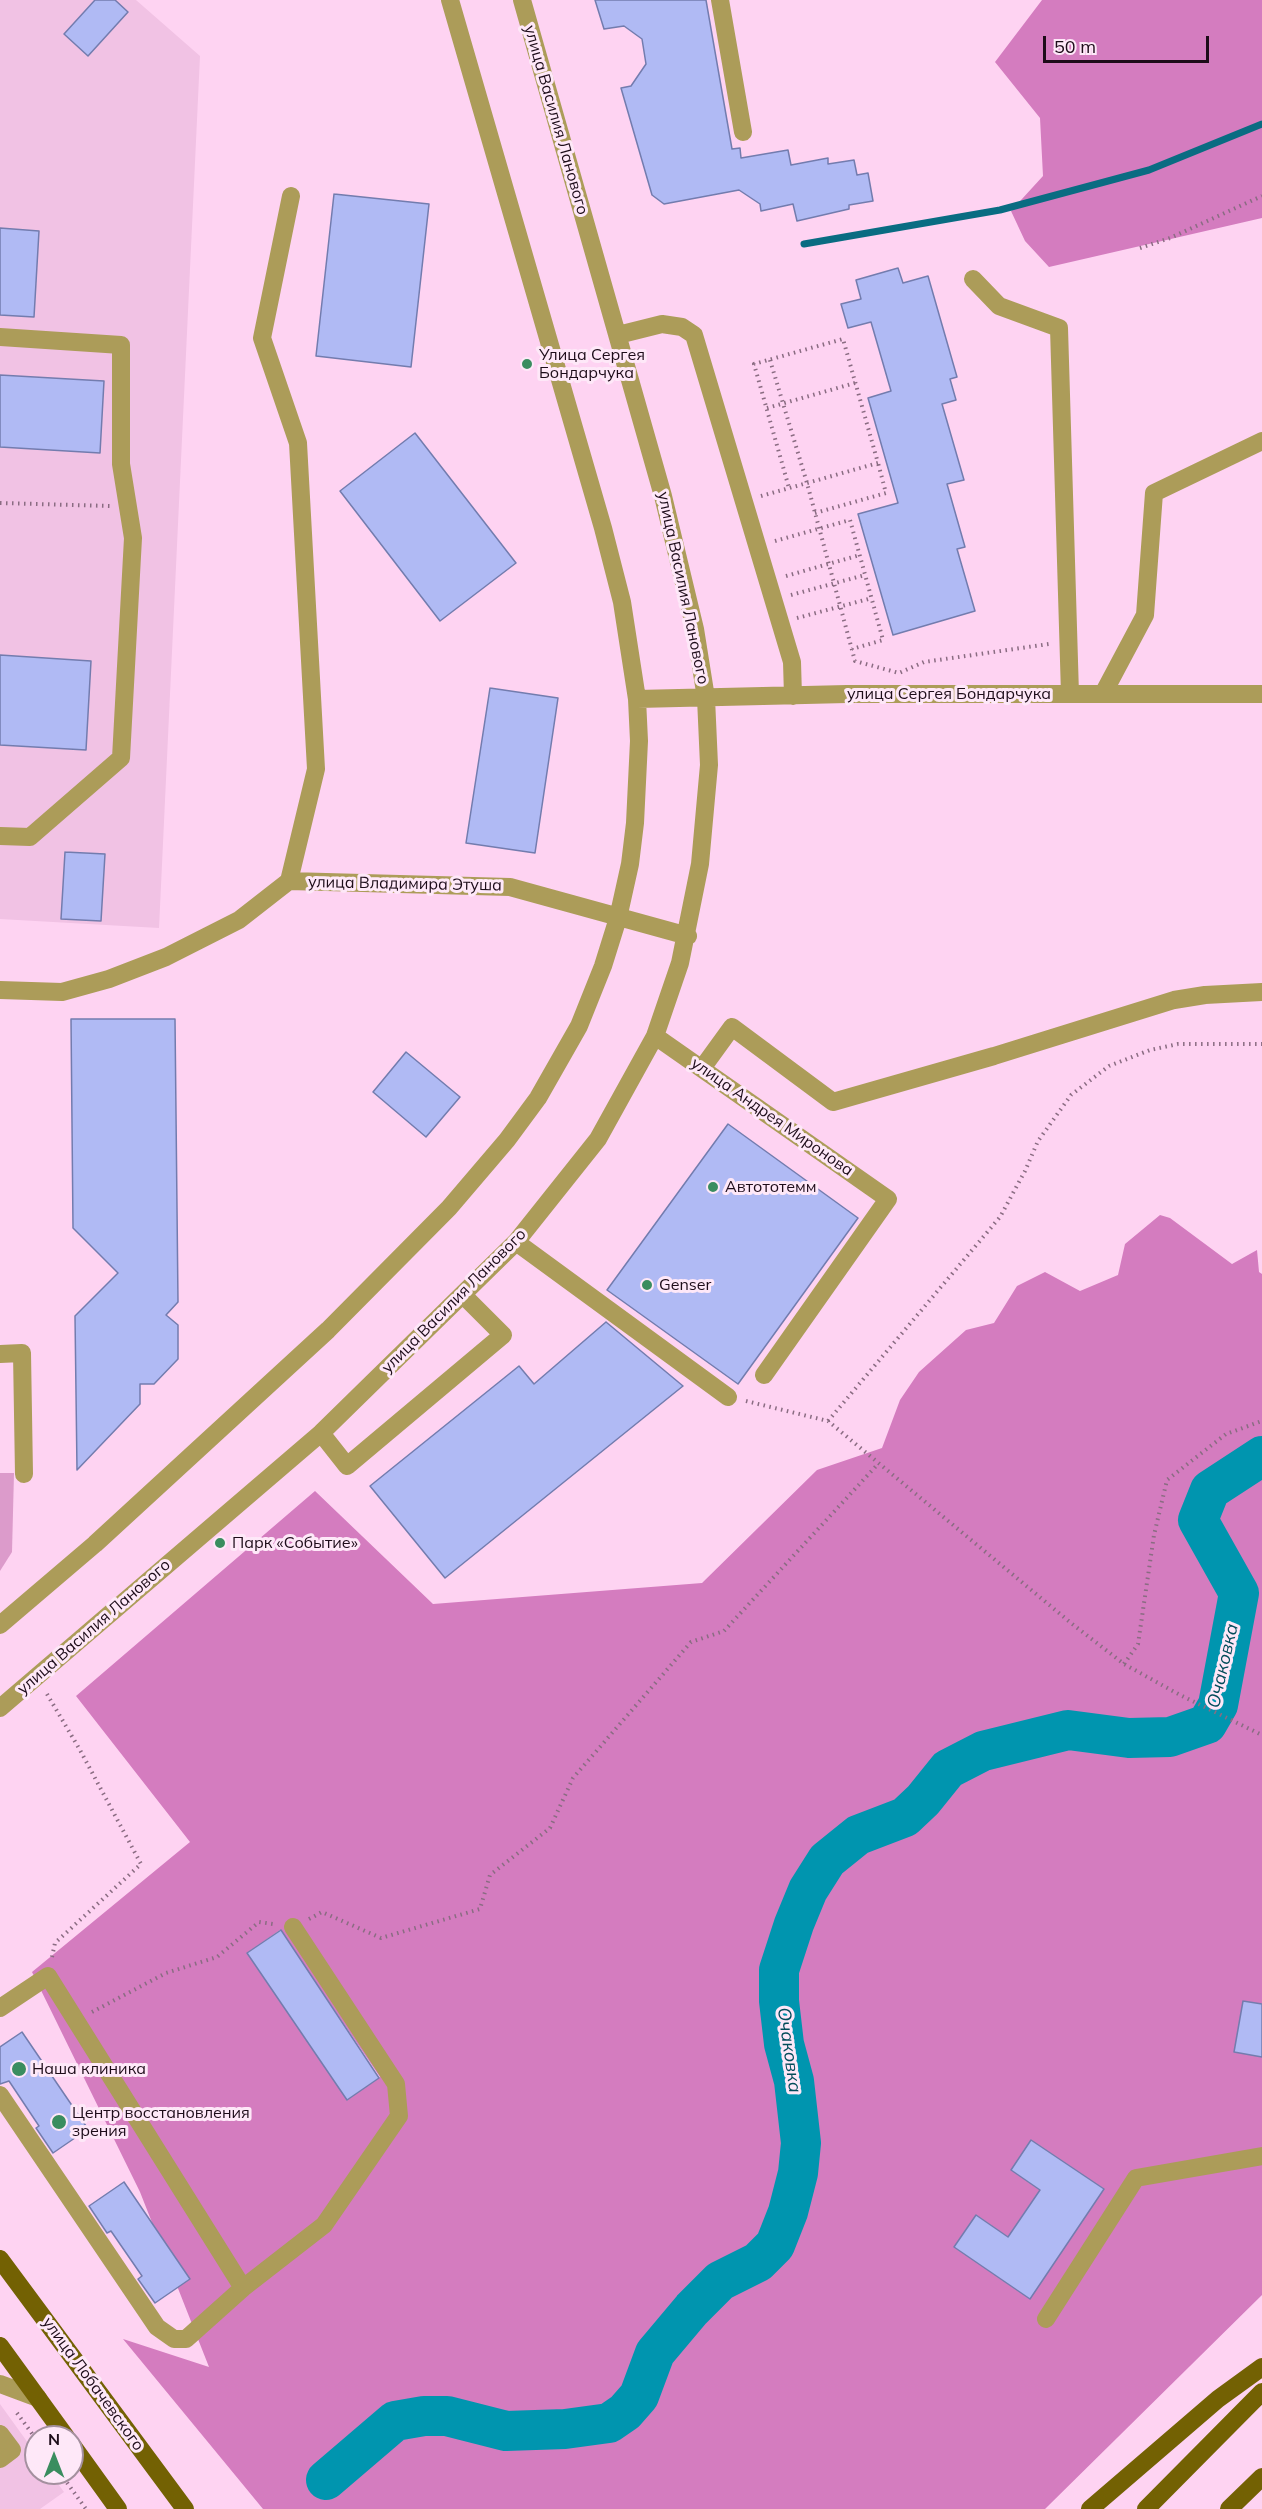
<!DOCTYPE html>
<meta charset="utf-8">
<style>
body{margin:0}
#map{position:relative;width:1262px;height:2509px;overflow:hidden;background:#fed3f2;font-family:Mulish,sans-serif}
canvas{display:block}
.north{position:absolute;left:24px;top:2425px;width:60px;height:60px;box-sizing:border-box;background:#fee8f8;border:2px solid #a4909f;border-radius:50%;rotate:0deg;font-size:16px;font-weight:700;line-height:24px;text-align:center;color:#1d0c19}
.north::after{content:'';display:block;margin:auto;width:21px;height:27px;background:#3a8d5f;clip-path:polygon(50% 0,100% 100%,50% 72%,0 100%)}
.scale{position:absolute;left:1043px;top:36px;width:166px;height:27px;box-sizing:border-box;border:3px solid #1d0c19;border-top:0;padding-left:8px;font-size:18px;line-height:21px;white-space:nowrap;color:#1d0c19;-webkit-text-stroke:4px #fee8f8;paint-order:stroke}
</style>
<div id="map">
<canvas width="1262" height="2509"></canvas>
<div class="north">N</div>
<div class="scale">50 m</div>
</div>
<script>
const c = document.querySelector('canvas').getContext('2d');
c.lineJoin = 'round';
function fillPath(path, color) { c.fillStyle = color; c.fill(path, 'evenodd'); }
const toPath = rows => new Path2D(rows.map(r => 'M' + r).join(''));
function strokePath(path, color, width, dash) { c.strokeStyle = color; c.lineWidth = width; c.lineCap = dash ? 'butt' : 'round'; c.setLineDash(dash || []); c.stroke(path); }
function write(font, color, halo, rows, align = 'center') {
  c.font = font + ' Mulish,sans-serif'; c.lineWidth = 6; c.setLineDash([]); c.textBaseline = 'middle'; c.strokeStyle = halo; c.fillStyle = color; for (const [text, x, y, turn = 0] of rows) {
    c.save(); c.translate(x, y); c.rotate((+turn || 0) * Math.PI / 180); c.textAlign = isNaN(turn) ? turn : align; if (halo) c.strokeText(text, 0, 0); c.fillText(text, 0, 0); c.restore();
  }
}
const built = toPath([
 [0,0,136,0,200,56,159,928,0,919],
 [0,2404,36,2454,36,2473,50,2473,64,2492,40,2509,0,2509]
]);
const green = toPath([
 [0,1473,14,1473,12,1552,0,1571]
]);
const forest = toPath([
 [1042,0,1262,0,1262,218,1049,267,1025,241,1011,211,1043,176,1040,118,995,62],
 [1160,1215,1170,1218,1232,1264,1257,1250,1259,1272,1262,1274,1262,2004,1243,2001,1234,2052,1262,2057,1262,2295,1045,2509,263,2509,123,2339,209,2367,140,2192,32,1972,190,1842,76,1696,315,1491,433,1604,702,1583,817,1470,882,1448,900,1400,919,1372,966,1330,994,1323,1017,1286,1045,1272,1080,1291,1118,1275,1125,1244],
 [280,1930,380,2077,347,2100,247,1953],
 [1031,2140,1104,2189,1030,2299,954,2247,976,2215,1008,2237,1040,2190,1011,2170]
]);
const stream = toPath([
 [804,244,1000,210,1149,170,1262,124]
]);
const river = toPath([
 [326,2480,395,2421,424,2416,447,2416,506,2431,565,2429,609,2423,625,2412,639,2396,655,2353,692,2309,720,2281,758,2262,775,2245,788,2212,798,2173,801,2143,794,2081,784,2044,779,2001,779,1970,794,1924,808,1890,827,1860,858,1835,905,1817,923,1800,948,1769,983,1751,1068,1730,1129,1738,1170,1737,1207,1724,1218,1705,1239,1593,1198,1520,1210,1490,1262,1456]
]);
const building = toPath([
 [95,0,115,0,128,12,88,56,64,34,95,0],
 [595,0,706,0,732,149,740,148,741,158,788,150,791,165,828,158,828,164,854,160,857,175,868,173,873,201,849,205,849,209,797,221,793,204,761,211,760,204,739,190,664,204,652,195,621,88,631,86,646,64,642,39,624,26,604,29,595,0],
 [334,194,429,204,411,367,316,356,334,194],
 [0,228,39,231,34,317,0,315,0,228],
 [898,268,903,283,928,276,957,377,950,379,956,400,942,404,964,480,947,484,965,547,957,549,975,611,893,635,858,514,898,503,868,398,891,391,871,322,848,328,841,304,861,299,856,280,898,268],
 [0,375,104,381,100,453,0,447,0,375],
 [415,433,516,563,440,621,340,491,415,433],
 [0,655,91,661,86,750,0,745,0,655],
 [490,688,558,698,535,853,466,843,490,688],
 [65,852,105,854,101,921,61,919,65,852],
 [71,1019,175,1019,178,1302,166,1315,178,1325,178,1359,154,1384,140,1384,140,1404,77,1470,75,1316,118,1273,73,1228,71,1019],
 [406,1052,460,1097,426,1137,373,1092,406,1052],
 [728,1124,858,1218,738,1384,607,1290,728,1124],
 [606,1322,683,1386,445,1578,370,1486,519,1366,534,1384,606,1322],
 [281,1930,379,2078,347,2100,247,1953,281,1930],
 [1243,2001,1262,2004,1262,2057,1234,2052,1243,2001],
 [22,2032,88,2129,53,2153,36,2128,39,2126,9,2081,0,2084,0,2047,22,2032],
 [1031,2140,1104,2189,1030,2299,954,2247,976,2215,1008,2237,1040,2190,1011,2170,1031,2140],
 [124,2182,190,2279,155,2303,138,2279,142,2276,111,2231,107,2233,89,2206,124,2182]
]);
const path = toPath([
 [1140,248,1170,238,1262,196],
 [770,360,807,483,855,661,899,673,924,662,1049,644],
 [767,408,855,383],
 [761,496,878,463,843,339,754,364,789,488],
 [0,503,110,506],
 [815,513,886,493,878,463],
 [775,541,850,520,883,640,852,649],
 [786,576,860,555],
 [791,595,865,575],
 [797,618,872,598],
 [746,1401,828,1421,1071,1623,1124,1664,1180,1695,1262,1735],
 [828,1421,1000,1217,1025,1171,1038,1141,1071,1095,1109,1066,1150,1050,1178,1044,1262,1044],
 [1124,1664,1138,1644,1154,1535,1167,1480,1226,1434,1262,1421],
 [47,1694,80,1750,141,1864,55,1943,52,1957],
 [309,1919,322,1912,381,1938,480,1909,490,1875,550,1828,573,1778,691,1642,724,1631,878,1464],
 [92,2012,166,1973,217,1957,259,1922,273,1924],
 [17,2413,36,2439],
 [60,2473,86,2509]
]);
const minor = toPath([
 [720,0,743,132],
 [973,279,999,306,1059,328,1070,694],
 [618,335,662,324,682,327,694,335,792,662,793,696],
 [0,337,121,345,121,464,133,538,121,758,30,837,0,836],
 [1103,694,1145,615,1154,493,1262,441],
 [637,699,847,694,1262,694],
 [289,881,316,769,298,443,262,338,291,196],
 [0,990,62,992,109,979,166,957,239,920,289,881,510,887,688,936],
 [655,1036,888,1199,764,1375],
 [703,1067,732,1027,833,1102,994,1056,1174,1000,1205,995,1262,992],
 [516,1242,728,1397],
 [0,1354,22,1353,24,1474],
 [321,1433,347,1466,503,1335,463,1295],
 [0,1625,95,1544,328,1330,449,1208,507,1140,538,1098,579,1026,603,966,618,918,630,864,635,823,639,741,637,699,622,602,603,528,450,0],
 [0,1708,321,1433,516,1242,598,1139,655,1036,680,963,700,864,709,765,706,698,695,629,663,496,522,0],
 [0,2008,48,1976,243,2288],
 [0,2095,157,2327,174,2339,186,2339,243,2288,324,2225,399,2116,396,2084,293,1927],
 [1046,2319,1136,2178,1262,2156],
 [0,2384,38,2398],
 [0,2434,12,2450,0,2459]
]);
const major = toPath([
 [0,2259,185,2509],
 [0,2346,66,2437],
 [72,2445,118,2509],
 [1090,2509,1218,2399,1262,2367],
 [1146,2509,1262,2392],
 [1229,2509,1262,2477]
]);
const markers = [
 [527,364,6,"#3a8d5f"],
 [713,1187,6,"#3a8d5f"],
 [647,1285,6,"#3a8d5f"],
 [220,1543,6,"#3a8d5f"],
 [19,2069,8,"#3a8d5f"],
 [59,2122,8,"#3a8d5f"]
];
const streetNames = [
 ["улица Василия Ланового",556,120,74],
 ["улица Василия Ланового",683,588,78],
 ["улица Сергея Бондарчука",949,694],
 ["улица Владимира Этуша",405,884,1],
 ["улица Андрея Миронова",772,1117,35],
 ["улица Василия Ланового",454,1301,-45],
 ["улица Василия Ланового",94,1627,-41],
 ["улица Лобачевского",93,2384,54]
];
const poiNames = [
 ["Улица Сергея",539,355],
 ["Бондарчука",539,373],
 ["Автототемм",725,1187],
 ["Genser",659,1285],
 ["Парк «Событие»",232,1543],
 ["Наша клиника",32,2069],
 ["Центр восстановления",72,2113],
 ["зрения",72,2131]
];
const waterNames = [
 ["Очаковка",1223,1666,-77],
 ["Очаковка",789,2050,82]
];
fillPath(built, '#f1c2e4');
fillPath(green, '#dc9bcb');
fillPath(forest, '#d47cbf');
strokePath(stream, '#096c82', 7);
strokePath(river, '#0095af', 40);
fillPath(building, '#b0baf4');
strokePath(building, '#737cae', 1.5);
strokePath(path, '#8a6c82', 4, [1.5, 4.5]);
strokePath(minor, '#ac9c59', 18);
strokePath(major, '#736103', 18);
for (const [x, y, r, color] of markers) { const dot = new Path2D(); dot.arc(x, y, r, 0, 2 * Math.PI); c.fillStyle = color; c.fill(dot); strokePath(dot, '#fee8f8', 2); }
write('16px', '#1d0c19', '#fee8f8', streetNames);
write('16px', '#1d0c19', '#fee8f8', poiNames, 'left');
write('italic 18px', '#034c5a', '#fee8f8', waterNames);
</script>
